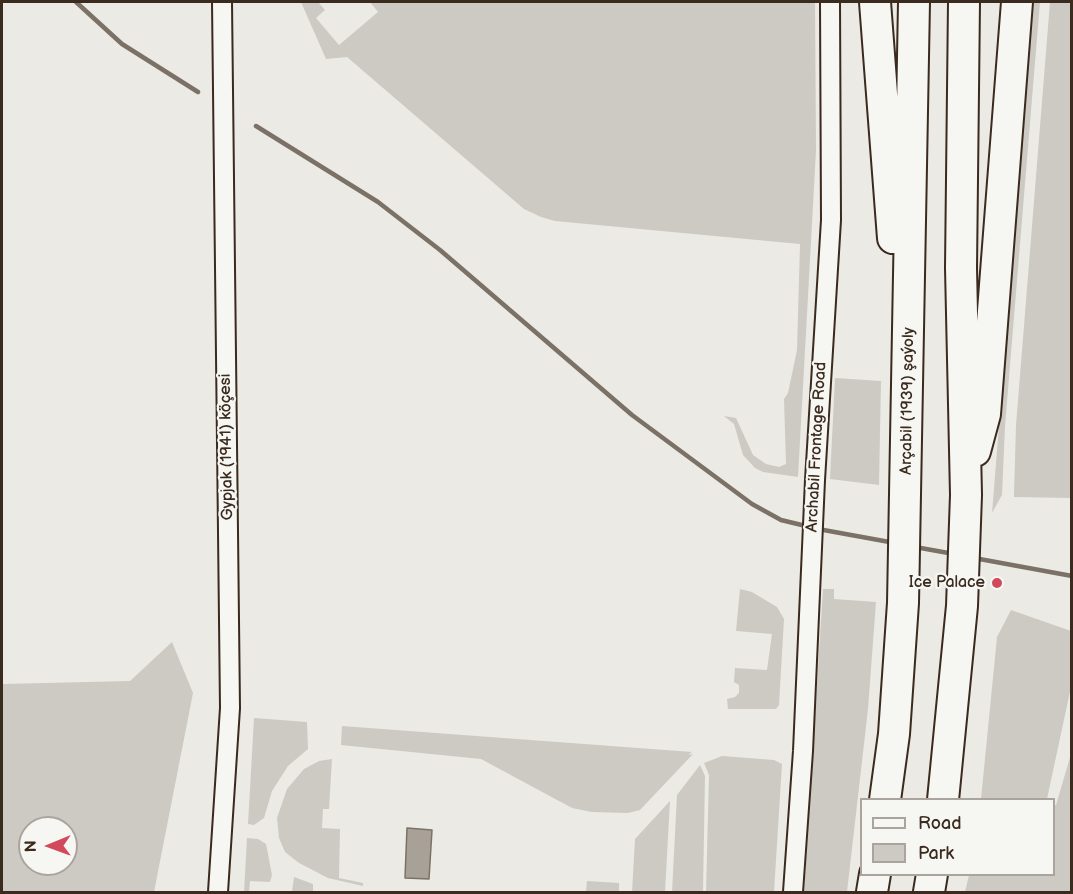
<!DOCTYPE html>
<meta charset="utf-8">
<style>
body{margin:0}
#map{position:relative;width:1073px;height:894px;overflow:hidden;background:#ebeae5;font-family:"Balsamiq Sans",sans-serif}
canvas{display:block}
.frame{position:absolute;inset:0;border:3px solid #3b2a1e;pointer-events:none}
.legend{position:absolute;left:860px;top:798px;width:195px;height:78px;box-sizing:border-box;background:#f6f6f2;border:2px solid #aba49d;margin:0;padding:8px 10px;list-style:none;font-size:18px;color:#3b2a1e}
.legend li{display:flex;align-items:center;gap:12px;height:30px}
.legend b{width:30px;border:2px solid #aba49d}
.north{position:absolute;left:18px;top:816px;width:60px;height:60px;box-sizing:border-box;background:#f6f6f2;border:2px solid #aba49d;border-radius:50%;rotate:269deg;font-size:16px;font-weight:700;line-height:24px;text-align:center;color:#3b2a1e}
.north::after{content:'';display:block;margin:auto;width:21px;height:27px;background:#d1495b;clip-path:polygon(50% 0,100% 100%,50% 72%,0 100%)}
</style>
<div id="map">
<canvas width="1073" height="894"></canvas>
<div class="frame"></div>
<ul class="legend">
<li><b style="height:8px;background:#f6f6f2"></b>Road</li>
<li><b style="height:16px;background:#cdcac4"></b>Park</li>
</ul>
<div class="north">N</div>
</div>
<script>
const c = document.querySelector('canvas').getContext('2d');
c.lineJoin = 'round';
function fillPath(path, color) { c.fillStyle = color; c.fill(path, 'evenodd'); }
const toPath = rows => new Path2D(rows.map(r => 'M' + r).join(''));
function strokePath(path, color, width, dash) { c.strokeStyle = color; c.lineWidth = width; c.lineCap = dash ? 'butt' : 'round'; c.setLineDash(dash || []); c.stroke(path); }
function write(font, color, halo, rows, align = 'center') {
  c.font = font + ' "Balsamiq Sans",sans-serif'; c.lineWidth = 4.5; c.setLineDash([]); c.textBaseline = 'middle'; c.strokeStyle = halo; c.fillStyle = color; for (const [text, x, y, turn = 0] of rows) {
    c.save(); c.translate(x, y); c.rotate((+turn || 0) * Math.PI / 180); c.textAlign = isNaN(turn) ? turn : align; if (halo) c.strokeText(text, 0, 0); c.fillText(text, 0, 0); c.restore();
  }
}
const green = toPath([
 [301,2,318,2,325,10,316,18,339,45,378,12,370,2,815,2,816,151,798,477,763,472,755,468,743,455,734,424,724,416,736,418,753,455,766,464,779,467,786,464,784,399,788,393,797,350,800,244,555,221,541,217,524,209,347,57,326,59],
 [1033,2,1040,2,1005,426,1002,495,992,513],
 [1050,2,1072,2,1071,498,1014,497,1014,494,1016,425],
 [835,378,881,381,879,485,830,479],
 [740,589,752,592,777,607,784,619,779,705,776,709,728,709,727,699,735,697,739,693,739,685,734,682,735,668,767,670,772,634,736,631],
 [823,589,834,589,834,599,876,602,868,709,847,892,804,892],
 [1011,610,1071,631,1071,687,1047,799,981,799,997,637],
 [172,642,193,693,154,892,2,892,2,684,130,681],
 [30,828,66,828,66,864,30,864],
 [254,718,307,722,308,749,288,766,272,791,264,818,254,825,248,824],
 [342,726,692,752,688,755,693,754,640,810,628,813,592,812,572,808,481,759,341,745],
 [1071,754,1071,892,965,892,969,875,1054,874,1054,805,1056,805],
 [722,756,774,760,782,764,774,892,706,892,709,775,704,763],
 [332,759,329,809,323,809,322,828,340,829,339,878,363,883,363,886,328,878,299,863,285,852,279,838,277,818,287,789,304,769,319,761],
 [700,765,705,776,703,892,672,892,677,795],
 [670,801,665,892,632,892,635,839],
 [247,838,258,839,266,844,272,875,270,882,250,881,249,892,244,892],
 [294,877,313,884,313,892,292,892],
 [587,881,619,883,619,892,586,892]
]);
const water = toPath([
 [407,828,432,830,429,879,405,878,407,828]
]);
const stream = toPath([
 [76,2,122,44,198,92],
 [256,126,378,202,440,250,632,415,752,504,781,520,810,527],
 [818,529,895,543],
 [915,547,954,554],
 [974,558,1072,576]
]);
const minor = toPath([
 [218,892,230,708,222,2],
 [793,892,803,751,815,480,831,220,830,2]
]);
const primary = toPath([
 [875,2,893,238],
 [975,451,985,414,1017,2],
 [885,800,894,734,903,603,914,2],
 [943,800,962,606,966,495,961,268,964,2],
 [872,892,875,874],
 [929,892,932,874]
]);
const markers = [
 [997,583,6,"#d1495b"]
];
const streetNames = [
 ["Arçabil (1939) şaýoly",908,401,-89],
 ["Gypjak (1941) köçesi",227,447,-91],
 ["Archabil Frontage Road",817,447,-87]
];
const poiNames = [
 ["Ice Palace",985,583]
];
fillPath(green, '#cdcac4');
fillPath(water, '#a8a198');
strokePath(water, '#7c7167', 1.5);
strokePath(stream, '#7c7167', 4.5);
strokePath(minor, '#3b2a1e', 22);
strokePath(primary, '#3b2a1e', 34);
strokePath(minor, '#f6f6f2', 18);
strokePath(primary, '#f6f6f2', 30);
for (const [x, y, r, color] of markers) { const dot = new Path2D(); dot.arc(x, y, r, 0, 2 * Math.PI); c.fillStyle = color; c.fill(dot); strokePath(dot, '#f6f6f2', 2); }
write('16px', '#3b2a1e', '#f6f6f2', streetNames);
write('16px', '#3b2a1e', '#f6f6f2', poiNames, 'right');
</script>
